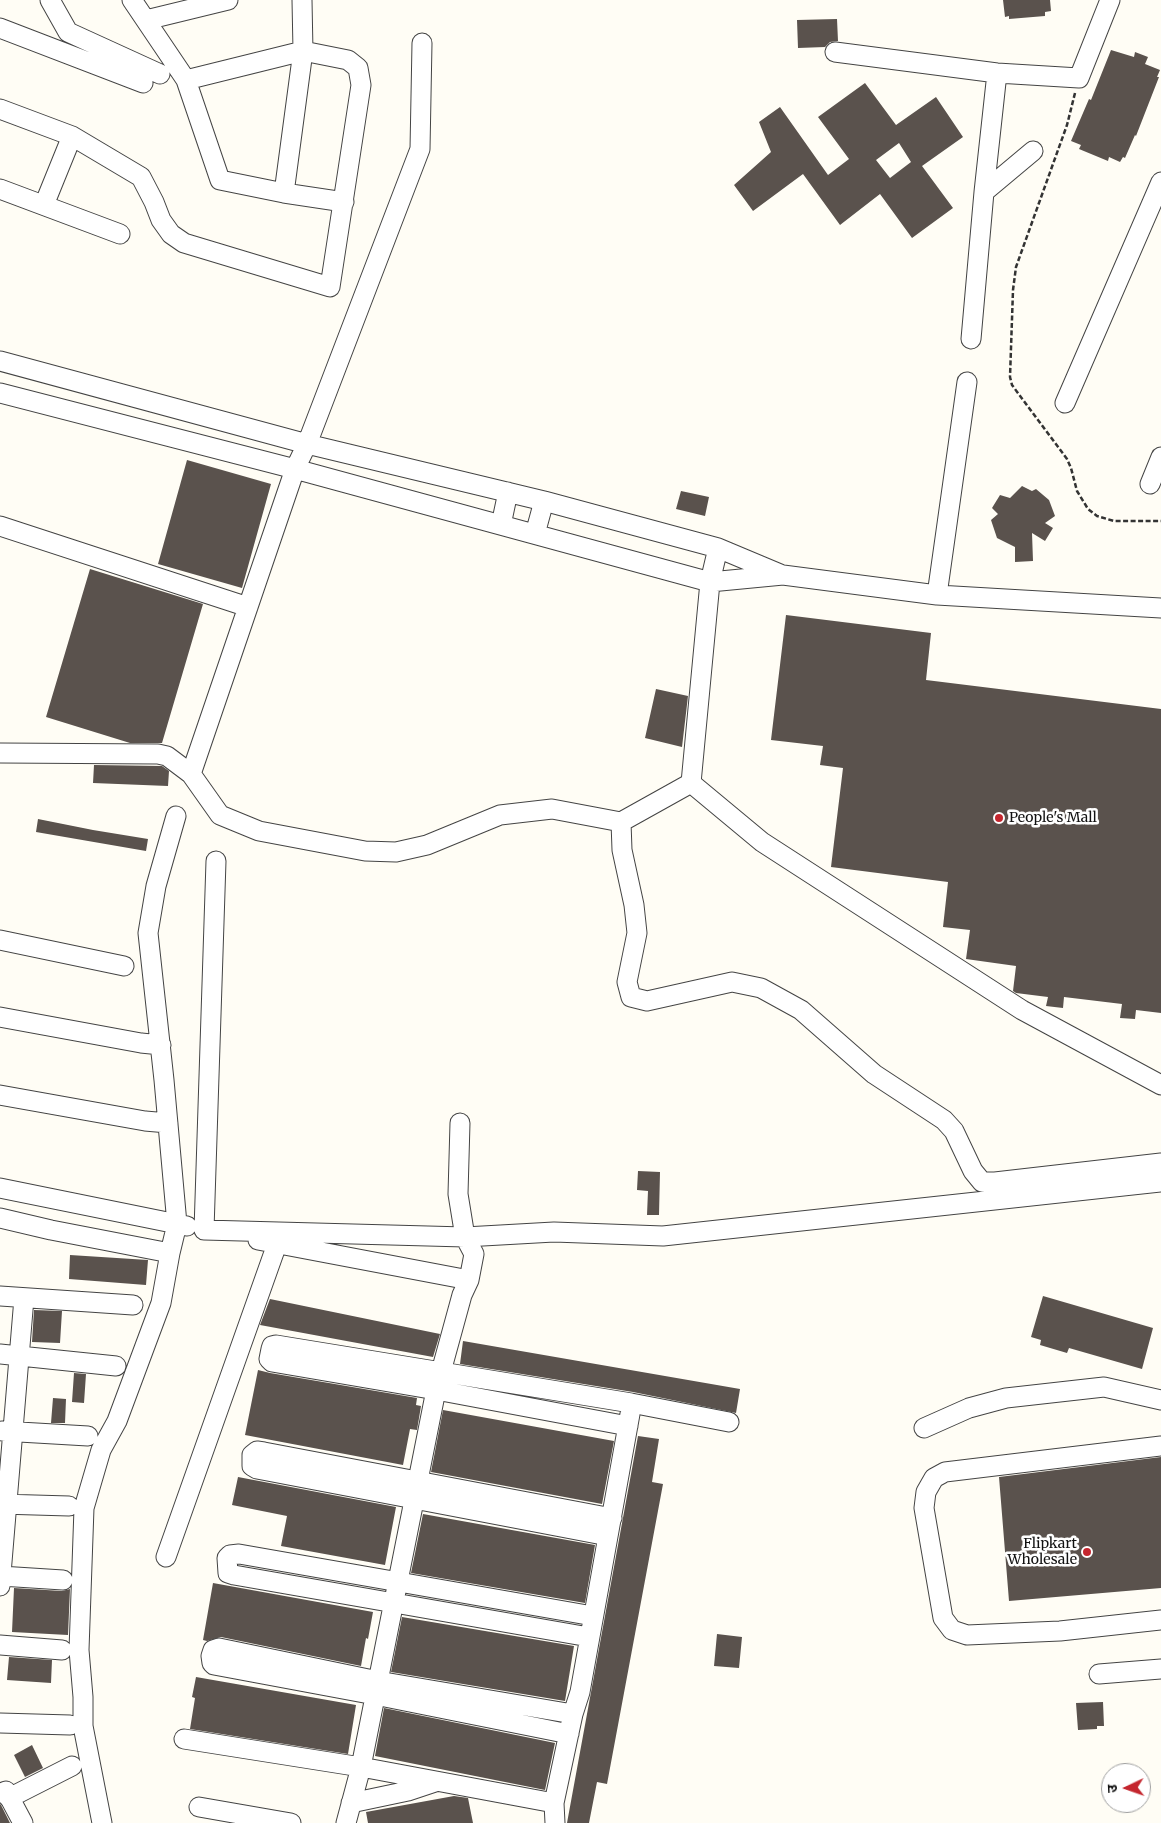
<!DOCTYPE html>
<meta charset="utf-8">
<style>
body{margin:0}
#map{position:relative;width:1161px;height:1823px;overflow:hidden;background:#fffdf5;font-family:Merriweather,"Noto Sans Devanagari",serif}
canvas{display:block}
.north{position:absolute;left:1101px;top:1763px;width:50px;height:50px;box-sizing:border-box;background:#fff;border:1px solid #a0a0a0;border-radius:50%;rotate:267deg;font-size:14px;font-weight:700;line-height:20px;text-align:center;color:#111}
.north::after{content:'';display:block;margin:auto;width:18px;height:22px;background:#c4262e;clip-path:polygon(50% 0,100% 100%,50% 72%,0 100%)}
</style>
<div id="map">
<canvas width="1161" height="1823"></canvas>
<div class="north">उ</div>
</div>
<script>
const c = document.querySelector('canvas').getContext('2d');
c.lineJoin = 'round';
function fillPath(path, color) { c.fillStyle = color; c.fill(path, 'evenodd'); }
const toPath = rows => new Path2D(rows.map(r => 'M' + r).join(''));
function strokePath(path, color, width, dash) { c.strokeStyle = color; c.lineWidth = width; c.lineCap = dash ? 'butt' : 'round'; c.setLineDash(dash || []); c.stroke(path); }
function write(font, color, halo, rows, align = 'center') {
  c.font = font + ' Merriweather,serif'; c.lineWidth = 5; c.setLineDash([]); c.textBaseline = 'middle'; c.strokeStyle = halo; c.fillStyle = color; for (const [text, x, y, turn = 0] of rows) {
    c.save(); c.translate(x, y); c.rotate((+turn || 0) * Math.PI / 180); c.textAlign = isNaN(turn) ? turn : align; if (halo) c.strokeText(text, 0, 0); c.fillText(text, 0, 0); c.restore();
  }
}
const building = toPath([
 [1003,0,1050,0,1051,11,1045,12,1045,16,1009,19,1009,16,1005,17],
 [837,19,838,41,830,42,825,47,798,48,797,20],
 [1111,50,1134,57,1135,52,1148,57,1145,64,1160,70,1157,77,1159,77,1136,136,1135,135,1125,158,1123,157,1120,162,1109,157,1108,161,1079,149,1081,145,1071,141,1089,99,1091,100],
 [865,83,896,125,936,97,963,137,922,166,953,208,912,238,880,194,840,225,803,174,753,211,734,185,771,152,759,122,780,107,828,175,849,159,818,117],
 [899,143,911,162,890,178,876,160],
 [187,460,271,484,242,588,158,564],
 [1022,486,1032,491,1036,489,1049,500,1055,516,1045,523,1053,528,1045,541,1032,533,1033,561,1015,562,1015,547,997,538,991,520,998,514,992,508,1000,495,1010,498],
 [681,491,709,497,705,516,676,509],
 [90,569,203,604,162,743,130,743,46,717],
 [786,615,931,633,926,680,1161,709,1161,1013,1136,1010,1135,1019,1120,1018,1122,1004,1064,997,1063,1008,1046,1006,1048,997,1016,993,1013,991,1016,966,966,959,970,930,943,927,948,882,831,867,843,768,820,765,823,746,771,740],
 [656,689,688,696,682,747,645,738],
 [94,765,162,766,169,771,168,786,93,783],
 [38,819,93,830,148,839,146,851,36,832],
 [638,1171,660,1172,659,1215,647,1215,648,1191,637,1190],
 [70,1255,148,1260,146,1285,69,1279],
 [1043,1296,1153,1328,1142,1369,1069,1348,1067,1353,1040,1345,1041,1340,1031,1337],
 [270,1299,440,1334,433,1357,260,1325],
 [34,1310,62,1311,60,1343,32,1342],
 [463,1341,740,1389,736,1413,633,1392,460,1364],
 [258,1370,270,1373,417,1398,416,1405,421,1406,417,1430,410,1429,403,1465,245,1435],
 [74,1373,86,1374,84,1403,72,1402],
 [53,1398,66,1399,65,1423,51,1423],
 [443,1410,614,1441,602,1504,431,1472],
 [638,1436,659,1439,652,1482,663,1484,607,1784,597,1782,589,1823,567,1823],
 [1161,1457,1161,1588,1009,1601,999,1477],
 [238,1477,396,1507,385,1565,281,1546,287,1516,232,1505],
 [423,1514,595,1545,585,1603,411,1573],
 [213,1583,373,1612,368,1639,366,1638,361,1666,221,1637,207,1641,203,1640],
 [14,1588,62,1591,70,1589,68,1635,12,1632],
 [402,1617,574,1646,565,1701,391,1672],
 [717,1634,742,1637,739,1668,714,1666],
 [9,1657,52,1660,51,1683,7,1680],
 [196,1677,356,1705,348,1754,190,1729,195,1698,192,1697],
 [1103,1702,1104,1726,1097,1726,1097,1729,1078,1730,1076,1703],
 [384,1708,555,1743,545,1790,375,1756],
 [32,1745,43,1768,25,1777,14,1755],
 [454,1796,468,1798,473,1823,368,1823,366,1812],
 [0,1804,1,1805,10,1823,0,1823]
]);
const path = toPath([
 [1075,93,1067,125,1016,267,1013,290,1010,377,1012,385,1067,459,1071,468,1077,491,1088,509,1097,516,1114,521,1161,521]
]);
const minor = toPath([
 [50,0,68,32,160,74],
 [132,0,186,80,220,180,284,193,303,51,302,0],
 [146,20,228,0],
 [0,28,143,83],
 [835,52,997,73,1079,78,1110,0],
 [0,109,72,136,141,177,154,202,161,220,171,234,184,243,330,287,361,85,358,68,348,60,303,51,186,80],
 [0,189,120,234],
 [984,192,1033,151],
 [284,193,344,202],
 [44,205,72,136],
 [971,339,984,192,997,73],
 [0,361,307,444,544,501,718,548,780,574],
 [0,393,295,469,710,582,783,575,937,595,1161,608],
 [1065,403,1161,182],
 [1150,484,1161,457],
 [501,525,508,492],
 [0,526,248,607],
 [535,534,544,501],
 [718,548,710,582,691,783,762,842,1022,1010,1161,1085],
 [937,595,967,382],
 [0,753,158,754,167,756,191,774,220,815,259,831,365,851,396,852,427,845,500,815,552,809,621,822],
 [191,774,295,469,307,444,420,149,422,43],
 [691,783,621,822,622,850,634,905,637,933,627,982,631,997,647,1001,732,982,761,988,801,1010,874,1074,944,1120,954,1131,973,1171,982,1182,995,1182,1161,1163],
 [216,861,204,1230,465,1237,554,1232,663,1236,1161,1182],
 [0,940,124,966],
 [0,1017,141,1043,161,1045],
 [0,1095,145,1121,168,1123],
 [0,1188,187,1226],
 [0,1218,51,1230,170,1253],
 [258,1240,469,1280],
 [0,1296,133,1305],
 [0,1354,116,1366],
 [628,1426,436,1390,272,1362,269,1359,271,1349,272,1346,276,1345,631,1403,729,1422],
 [924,1428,969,1408,1006,1398,1104,1387,1161,1400],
 [2,1431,88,1436],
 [1161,1446,945,1472,934,1478,926,1492,924,1508,943,1618,952,1630,967,1635,1060,1631,1161,1620],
 [0,1504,69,1506],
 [608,1536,257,1469,252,1466,252,1455,257,1451,264,1452,612,1518],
 [166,1557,277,1244],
 [0,1576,63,1580],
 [0,1586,24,1298],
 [589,1637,234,1575,228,1573,227,1558,230,1555,239,1554,593,1616],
 [0,1645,62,1650],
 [1099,1674,1161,1669],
 [0,1723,70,1725],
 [569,1734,375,1695,214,1665,212,1663,211,1656,213,1650,219,1648,378,1681,573,1714],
 [184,1739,361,1767,554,1803],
 [1,1793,6,1791,23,1823],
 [9,1798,72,1766],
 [351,1803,408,1791,435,1782],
 [199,1807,291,1823],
 [102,1823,83,1726,83,1697,79,1650,84,1508,101,1450,117,1421,161,1303,170,1253,177,1224,164,1080,148,933,156,886,176,816],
 [346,1823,361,1767,436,1390,462,1295,469,1280,474,1254,465,1237,458,1194,460,1123],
 [555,1823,554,1803,573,1714,580,1692,630,1414]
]);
const markers = [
 [999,818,5,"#c4262e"],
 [1087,1552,5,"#c4262e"]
];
const poiNames = [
 ["People's Mall",1009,818],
 ["Flipkart",1077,1544,"right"],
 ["Wholesale",1077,1560,"right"]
];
fillPath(building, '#5a524d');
strokePath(minor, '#444', 21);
strokePath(path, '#333', 2.5, [5, 2.5]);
strokePath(minor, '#fff', 19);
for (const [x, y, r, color] of markers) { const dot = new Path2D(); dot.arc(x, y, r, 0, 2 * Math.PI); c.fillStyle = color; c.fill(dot); strokePath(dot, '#fff', 2); }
write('14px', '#111', '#fff', poiNames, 'left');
</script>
